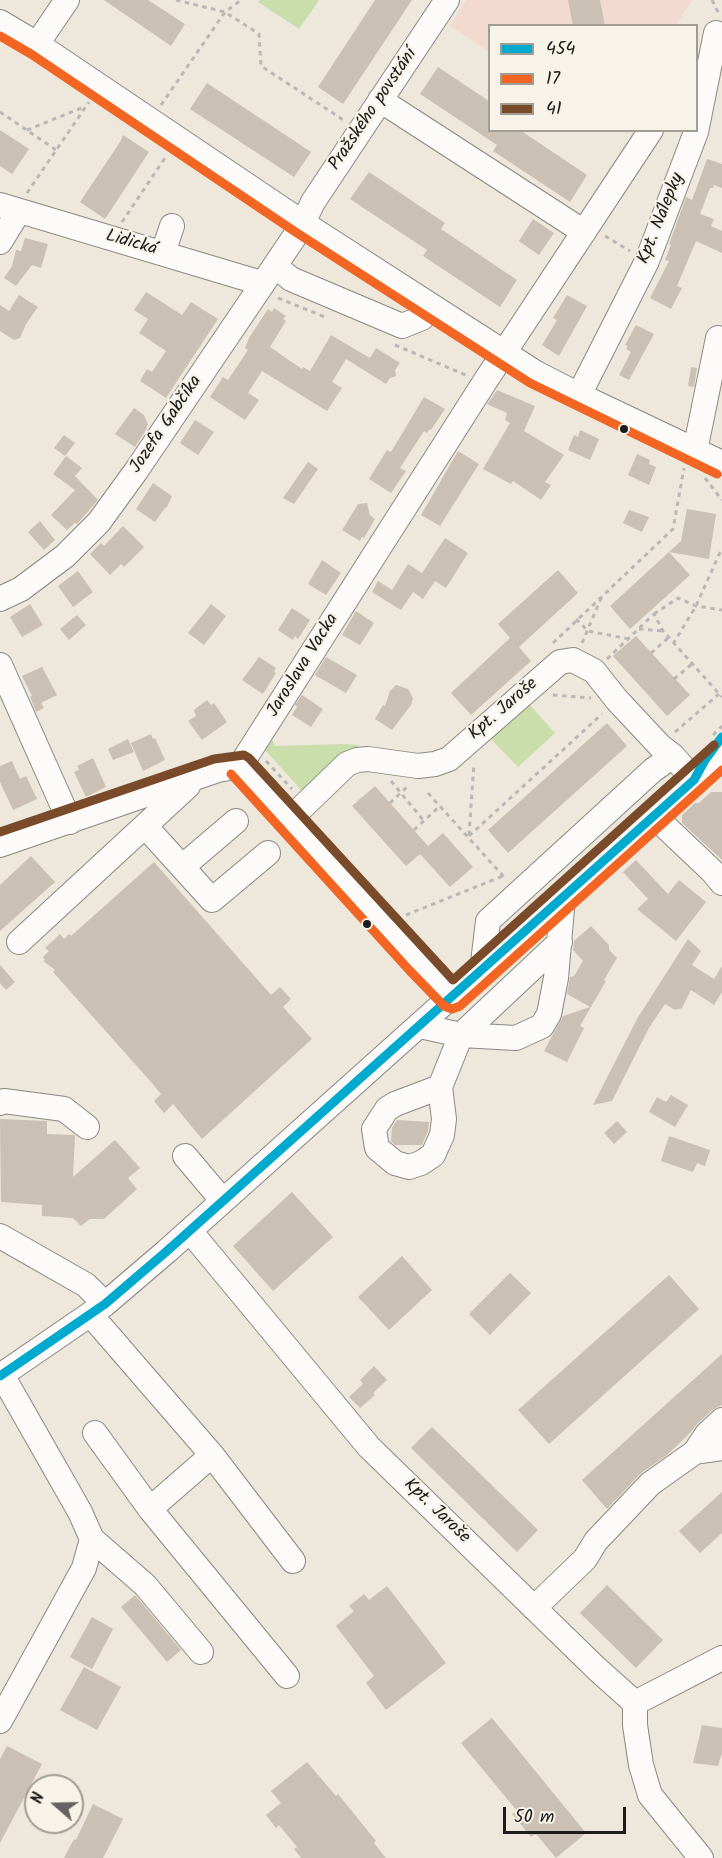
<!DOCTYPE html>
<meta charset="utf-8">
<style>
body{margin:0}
#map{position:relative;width:722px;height:1858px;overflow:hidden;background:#ede7dc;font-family:Kalam,sans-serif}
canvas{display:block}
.legend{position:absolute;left:488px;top:24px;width:210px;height:108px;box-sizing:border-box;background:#f7f3e8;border:2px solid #9f9d96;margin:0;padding:8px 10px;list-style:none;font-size:18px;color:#1c1c1c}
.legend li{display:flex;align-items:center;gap:12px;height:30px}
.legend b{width:30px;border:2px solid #9f9d96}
.north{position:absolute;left:24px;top:1774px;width:60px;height:60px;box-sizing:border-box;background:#f7f3e8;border:2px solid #9f9d96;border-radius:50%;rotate:290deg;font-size:16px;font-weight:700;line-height:24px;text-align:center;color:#1c1c1c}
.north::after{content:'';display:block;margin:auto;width:21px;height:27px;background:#65635f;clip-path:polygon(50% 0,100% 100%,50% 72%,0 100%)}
.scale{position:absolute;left:503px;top:1807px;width:123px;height:27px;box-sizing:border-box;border:3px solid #1c1c1c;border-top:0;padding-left:8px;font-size:18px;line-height:21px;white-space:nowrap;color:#1c1c1c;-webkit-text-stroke:4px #f7f3e8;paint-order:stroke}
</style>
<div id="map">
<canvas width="722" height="1858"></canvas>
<ul class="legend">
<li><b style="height:8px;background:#00a9ce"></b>454</li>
<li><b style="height:8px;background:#f26522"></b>17</li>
<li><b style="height:8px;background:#7a4b2a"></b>41</li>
</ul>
<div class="north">N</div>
<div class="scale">50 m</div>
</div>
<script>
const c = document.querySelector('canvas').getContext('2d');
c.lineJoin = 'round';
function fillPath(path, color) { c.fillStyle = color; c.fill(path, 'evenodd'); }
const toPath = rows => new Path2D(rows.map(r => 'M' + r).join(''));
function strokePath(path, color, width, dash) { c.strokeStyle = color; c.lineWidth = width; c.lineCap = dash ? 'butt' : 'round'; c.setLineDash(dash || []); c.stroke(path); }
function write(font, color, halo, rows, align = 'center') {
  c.font = font + ' Kalam,sans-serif'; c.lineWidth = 4.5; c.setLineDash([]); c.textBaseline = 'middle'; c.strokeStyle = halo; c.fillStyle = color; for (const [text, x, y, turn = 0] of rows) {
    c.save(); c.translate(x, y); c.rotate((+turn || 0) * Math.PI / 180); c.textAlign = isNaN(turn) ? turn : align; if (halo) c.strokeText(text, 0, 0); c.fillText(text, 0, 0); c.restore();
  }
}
const built = toPath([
 [466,0,692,0,676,25,490,26,489,52,450,26]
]);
const green = toPath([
 [260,0,319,0,299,29,258,2],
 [528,703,555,733,518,767,490,738],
 [272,732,272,739,275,746,344,744,359,745,304,793,265,750,264,746]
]);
const building = toPath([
 [104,0,148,0,185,24,171,46],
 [375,0,412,0,343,104,318,87],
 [568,0,600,0,605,26,573,26],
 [438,67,489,101,489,130,520,130,587,175,570,202,493,151,497,145,420,94],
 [207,83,311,152,294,177,190,109],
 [0,130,29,149,12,174,0,166],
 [123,135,149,152,105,219,80,202,120,142],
 [707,159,722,164,722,188,714,185,713,188,710,188,700,214,714,219,711,226,722,231,722,253,696,241,677,286,682,288,671,309,650,298,669,261,665,260,671,245,669,244,686,197,692,200],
 [369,172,445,223,441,229,517,280,500,307,423,256,427,250,350,199],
 [533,219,554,233,539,255,519,241],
 [25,238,48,244,41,268,32,265,16,286,4,278,12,266,16,250,21,251],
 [146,292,182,315,191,302,218,319,166,398,140,381,147,369,152,372,166,351,139,333,148,319,134,310],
 [19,295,38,307,26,324,20,338,14,340,0,331,0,305,9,311],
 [567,295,587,306,559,356,542,345,557,320,553,318],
 [274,308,286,316,283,319,286,321,270,347,302,369,303,367,310,371,331,335,370,358,376,348,400,363,395,370,396,376,390,378,386,384,346,359,332,382,342,388,327,411,262,371,248,393,259,400,245,420,210,397,223,377,228,380,248,350,245,348,249,338,268,309,272,312],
 [636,325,654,334,629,380,619,375,631,352,626,349,628,346,625,345],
 [691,367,697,368,694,387,688,386],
 [497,390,535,406,524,431,564,455,545,482,551,485,541,500,513,481,511,484,483,469,510,423,505,420,507,413,487,404],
 [424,397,445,409,431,430,430,429,427,433,424,431,400,468,406,471,391,493,369,479,387,450,391,452],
 [134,408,144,415,148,424,146,428,147,428,135,447,115,434],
 [195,420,214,432,198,455,180,443],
 [580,430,599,439,590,460,568,450,574,435,578,437],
 [64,435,75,443,65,456,54,448],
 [458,451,479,464,440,526,421,515],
 [637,454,650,460,649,464,656,467,649,485,628,475],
 [66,456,82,468,75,476,98,500,77,524,75,523,67,530,51,515,75,490,53,474],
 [308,462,318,469,294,504,283,498],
 [153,483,172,496,167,507,165,508,155,522,136,509],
 [367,503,370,515,375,519,364,538,362,537,360,541,342,530,358,504],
 [687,509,716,514,709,559,669,552,681,541],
 [629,510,649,517,642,532,623,523],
 [40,521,55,540,44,550,28,532],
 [123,526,144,547,124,567,121,564,110,575,90,554,101,543,104,546],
 [445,538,468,553,446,588,435,581,423,599,413,592,401,610,372,592,378,581,392,590,408,564,422,573],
 [669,552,690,575,630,629,610,606],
 [322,560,341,573,326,595,308,584],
 [558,570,578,593,519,647,531,661,471,715,451,693,510,638,498,624],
 [78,571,93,592,73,607,58,586],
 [30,604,43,625,22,637,10,617],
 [211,604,226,616,204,645,188,633],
 [292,608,310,620,298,639,295,636,293,640,278,630],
 [356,611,374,623,360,645,342,635],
 [77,615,86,625,69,640,60,629],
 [636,636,690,695,667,716,613,656],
 [259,657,276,668,274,672,276,673,263,694,242,680],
 [326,657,357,675,346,693,315,675],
 [42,667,57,695,41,703,44,708,36,712,30,697,32,696,22,676],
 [396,685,408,689,413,698,411,705,392,730,375,719,383,705,385,706,390,691],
 [302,695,323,709,311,727,292,715,297,707,295,705],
 [207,700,211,705,214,703,227,722,202,740,188,721,196,716,194,710],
 [607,723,627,746,508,853,488,830],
 [151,734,153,739,155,738,165,760,143,771,131,743],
 [128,739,134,752,113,760,108,749],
 [93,758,106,787,86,797,74,772,79,770,77,766],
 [12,761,20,779,26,776,37,799,13,810,0,782,0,766],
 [375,786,428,846,443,833,473,867,450,887,420,854,406,866,352,806],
 [711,792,722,792,722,860,682,823,682,815,695,803,699,803],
 [31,856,55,882,0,931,0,885],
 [636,860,668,894,679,880,706,902,676,941,637,909,648,899,623,872],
 [154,862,271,995,280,987,291,999,283,1007,312,1039,202,1139,173,1104,164,1113,154,1101,161,1094,151,1082,53,972,55,970,43,961,45,960,43,957,49,951,45,948,60,934,64,939,69,934,71,936],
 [591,926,609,945,609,950,617,958,604,980,606,981,580,1026,584,1028,567,1062,544,1051,563,1016,590,1007,567,994,570,977,574,976,583,961,573,950,574,941],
 [688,939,701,951,692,965,714,979,722,966,722,992,714,1005,691,990,682,1008,675,1010,665,1004,649,1028,612,1101,593,1105,637,1019],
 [0,965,15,982,6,990,0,983],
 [671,1095,688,1105,675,1127,649,1112,657,1097,666,1102],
 [0,1119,47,1121,47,1134,75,1135,73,1177,115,1140,140,1168,128,1178,137,1189,104,1219,90,1219,81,1226,73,1218,42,1216,42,1205,1,1202],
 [397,1120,429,1122,428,1131,422,1145,395,1145,391,1141,392,1128],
 [617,1121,627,1132,614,1144,604,1133],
 [669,1136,710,1150,705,1166,697,1163,693,1172,661,1161],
 [292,1192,333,1237,273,1291,233,1246],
 [402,1256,432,1290,389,1330,358,1297],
 [510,1273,531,1293,490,1335,469,1314],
 [669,1275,699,1309,549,1444,518,1410],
 [722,1354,722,1405,712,1410,697,1424,690,1433,667,1455,640,1474,607,1509,582,1480],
 [374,1366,387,1380,373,1393,375,1395,360,1408,349,1397,363,1384,360,1380],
 [432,1427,538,1530,517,1552,411,1448],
 [722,1492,722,1533,700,1553,679,1531],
 [607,1585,663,1640,636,1668,580,1613],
 [387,1586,446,1663,386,1710,366,1683,374,1676,336,1626,354,1611,349,1606,364,1594,369,1600],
 [135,1595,181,1650,167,1662,121,1607],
 [92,1617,113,1629,92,1669,70,1657],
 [84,1667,121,1687,97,1730,60,1710],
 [492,1718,586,1833,556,1858,536,1834,531,1837,512,1814,517,1811,461,1743],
 [702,1725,722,1728,722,1753,718,1766,693,1763],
 [7,1746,42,1764,0,1843,0,1759],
 [307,1762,336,1796,338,1794,376,1841,374,1843,386,1858,301,1858,294,1849,297,1847,279,1825,276,1828,266,1815,281,1803,271,1791],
 [93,1804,123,1819,103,1858,64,1858,74,1839,76,1840]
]);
const path = toPath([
 [176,0,225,12,259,34,261,66,345,121],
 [712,0,718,12],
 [161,105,225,12,241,0],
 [0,112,56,150],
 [27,130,84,107],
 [27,193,89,102],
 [122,222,167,155],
 [605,236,630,251],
 [278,298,325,317],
 [395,345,466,375],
 [705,478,722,500],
 [654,614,678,598,696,606,722,610],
 [576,619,588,631,629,639],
 [639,629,663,631],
 [553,643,673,529,684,468],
 [582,643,602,596],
 [673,644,696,606,722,548],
 [651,653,668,638],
 [607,659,654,614,663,631,722,697],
 [674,679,692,664],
 [553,695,591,698],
 [675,732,719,694],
 [713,735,722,726],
 [266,761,292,789],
 [391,781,424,821],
 [428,793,505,878],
 [390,803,409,785],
 [414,830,440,806],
 [469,835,474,763],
 [469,836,602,714],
 [406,915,503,876]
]);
const minor = toPath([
 [0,22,37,44,303,223,536,373,579,395,722,463],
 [37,44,67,0],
 [380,100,584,232],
 [0,205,261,283],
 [0,242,19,211],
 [163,253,172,226],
 [275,266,291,279,402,326,422,318,432,306],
 [579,395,647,261,696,132,716,33],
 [695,451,718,338],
 [0,599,21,589,65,556,99,522,136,471,295,236,303,223,313,202,447,0],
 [0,665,70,822],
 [240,766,419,963,452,997],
 [654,816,712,871,722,883],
 [288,821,347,764,357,760,368,759,418,766,435,764,449,759,560,662,573,660,594,671,617,700,660,746,673,756,694,780],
 [145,826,212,900,268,853],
 [0,845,218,770,240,766,484,383,651,130],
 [182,867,236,821],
 [19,942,188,786],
 [482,971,488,921,653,770,673,756],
 [420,1026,461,1035,516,1038,542,1026,549,1014,556,978,563,897],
 [440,1087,444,1119,442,1135,433,1155,421,1163,409,1167,395,1163,377,1148,374,1129,387,1109,395,1104,440,1087,461,1035,560,942],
 [0,1103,4,1101,64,1109,87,1127],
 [185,1156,223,1201],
 [190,1231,369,1447,597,1669,635,1703],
 [0,1236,86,1285,105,1304],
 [90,1314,212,1455,150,1509,287,1676],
 [0,1376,105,1304,167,1251,722,754],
 [95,1433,150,1509],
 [695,1452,722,1448],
 [212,1455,293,1561],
 [92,1539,145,1585,201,1652],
 [534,1608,585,1559,596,1541,650,1484,695,1452,707,1434,722,1420],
 [635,1703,635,1725,641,1765,650,1795,701,1858],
 [635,1703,722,1658],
 [0,1721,84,1568,92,1539,80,1512,2,1375]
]);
const bus1 = toPath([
 [0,1376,105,1304,167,1251,694,780,705,760,722,737]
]);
const bus2 = toPath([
 [0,36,31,54,297,233,530,383,717,474],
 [231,774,410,971,444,1006,452,1009,460,1006,722,770]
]);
const bus3 = toPath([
 [0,832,214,759,244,755,249,758,453,980,714,745]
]);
const markers = [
 [624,429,5,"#1c1c1c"],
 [367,924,5,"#1c1c1c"]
];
const streetNames = [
 ["Pražského povstání",374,110,-56],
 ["Kpt. Nálepky",662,219,-68],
 ["Lidická",131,244,16],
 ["Jozefa Gabčíka",167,425,-56],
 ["Jaroslava Vacka",304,666,-58],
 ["Kpt. Jaroše",504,710,-41],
 ["Kpt. Jaroše",436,1512,44]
];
fillPath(built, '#f2dbce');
fillPath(green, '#c9deaa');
fillPath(building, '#cbc0b4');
strokePath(minor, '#8b8882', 26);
strokePath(path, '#b9b8b7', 3, [4.5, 4.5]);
strokePath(minor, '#fcfbfa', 24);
strokePath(bus1, '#00a9ce', 9);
strokePath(bus2, '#f26522', 9);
strokePath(bus3, '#7a4b2a', 9);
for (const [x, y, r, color] of markers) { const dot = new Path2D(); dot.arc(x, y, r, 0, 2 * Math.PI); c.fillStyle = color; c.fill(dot); strokePath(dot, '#f7f3e8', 2); }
write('18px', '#1c1c1c', '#f7f3e8', streetNames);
</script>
